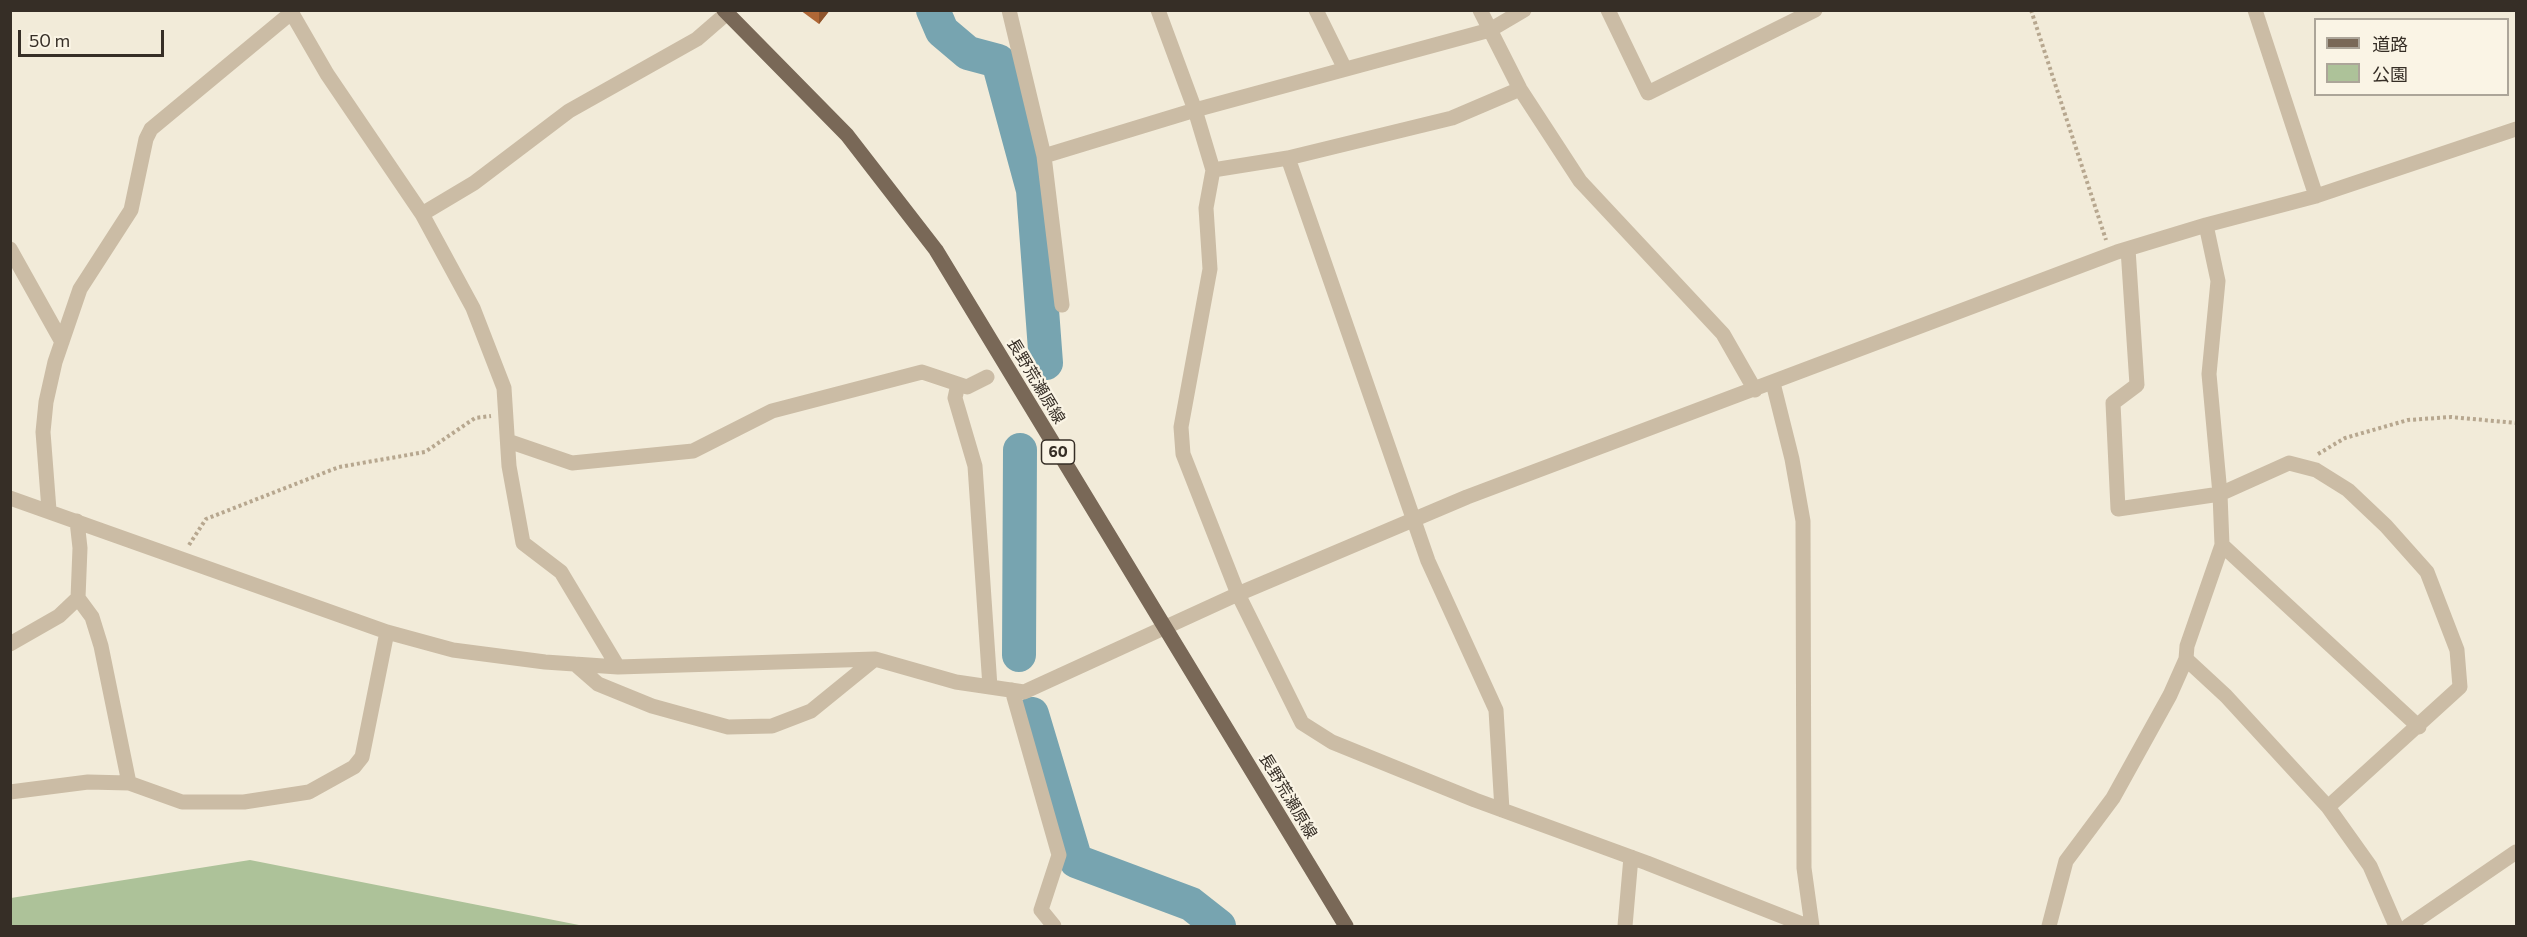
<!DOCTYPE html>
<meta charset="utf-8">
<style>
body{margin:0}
#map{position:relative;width:2527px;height:937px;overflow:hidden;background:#f2ebd9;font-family:Commissioner,"Noto Sans JP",sans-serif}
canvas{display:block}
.frame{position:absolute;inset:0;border:12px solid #362e26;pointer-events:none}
.legend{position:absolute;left:2314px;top:18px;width:195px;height:78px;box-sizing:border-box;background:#faf4e5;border:2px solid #aca599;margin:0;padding:8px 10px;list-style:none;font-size:18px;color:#362e26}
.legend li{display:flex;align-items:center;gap:12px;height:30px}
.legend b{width:30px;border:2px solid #aca599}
.scale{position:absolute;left:18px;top:30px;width:146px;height:27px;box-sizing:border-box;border:3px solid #362e26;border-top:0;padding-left:8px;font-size:18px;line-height:21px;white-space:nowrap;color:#362e26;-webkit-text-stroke:4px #faf4e5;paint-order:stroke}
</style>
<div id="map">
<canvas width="2527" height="937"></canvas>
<div class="frame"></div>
<ul class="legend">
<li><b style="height:8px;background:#796857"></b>道路</li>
<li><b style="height:16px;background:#adc299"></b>公園</li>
</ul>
<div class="scale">50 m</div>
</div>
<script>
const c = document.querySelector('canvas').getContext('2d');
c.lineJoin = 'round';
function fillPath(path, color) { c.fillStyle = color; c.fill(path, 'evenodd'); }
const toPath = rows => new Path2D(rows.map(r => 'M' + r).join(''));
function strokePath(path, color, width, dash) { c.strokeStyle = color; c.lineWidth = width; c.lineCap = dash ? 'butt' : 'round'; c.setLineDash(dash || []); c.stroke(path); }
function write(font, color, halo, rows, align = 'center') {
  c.font = font + ' Commissioner,"Noto Sans JP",sans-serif'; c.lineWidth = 4.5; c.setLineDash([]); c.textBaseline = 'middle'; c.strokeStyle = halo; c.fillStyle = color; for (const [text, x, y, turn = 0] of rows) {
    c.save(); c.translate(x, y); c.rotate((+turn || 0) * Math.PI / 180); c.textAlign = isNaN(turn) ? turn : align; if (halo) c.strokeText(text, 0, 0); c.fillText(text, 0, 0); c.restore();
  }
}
const green = toPath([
 [250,860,584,926,11,926,11,898]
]);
const river = toPath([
 [933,10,942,31,968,53,998,61,1033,190,1046,363],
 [1019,655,1020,450],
 [1032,714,1076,861,1191,904,1219,926]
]);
const path = toPath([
 [2031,10,2106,240],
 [2318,454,2345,438,2408,420,2451,417,2516,423],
 [189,545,206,519,339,467,425,452,475,418,491,416]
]);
const minor = toPath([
 [290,10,327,74,422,214,473,308,504,388,509,466,523,543,561,572,618,667],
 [1009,10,1044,156,1062,305],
 [1158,10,1195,110,1213,170,1206,208,1210,269,1181,427,1183,454,1238,594,1302,723,1332,742,1475,800,1647,863,1807,926],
 [1316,10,1345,69],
 [1480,10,1520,89,1580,181,1723,334,1755,390],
 [1608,10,1648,93,1815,10],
 [2255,10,2316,196],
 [1044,156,1195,110,1490,30,1524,10],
 [1288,158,1452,118,1520,89],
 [1213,170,1288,158,1428,561,1496,710,1502,810],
 [422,214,474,183,569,111,697,39,727,13],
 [10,249,62,342],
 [2128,249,2137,385,2113,403,2118,509,2220,494,2289,463,2316,470,2348,490,2386,526,2427,572,2457,650,2460,687,2328,807],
 [1773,383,1792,459,1803,521,1804,868,1812,926],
 [958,384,955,398,975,466,990,687],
 [508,441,572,463,693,451,772,411,922,372,967,387,987,377],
 [10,498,387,632,453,650,545,662,618,667,875,659,956,682,1024,692,1238,594,1467,497,2117,252,2206,225,2316,196,2516,129],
 [49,510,43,432,46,402,55,362,80,289,131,210,146,139,151,129,291,13],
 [2222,545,2419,727],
 [78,598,92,617,101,646,129,783],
 [10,644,59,616,78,598,80,548,77,521],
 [2186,659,2226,696,2328,807,2370,866,2396,926],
 [575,664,598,684,652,706,728,727,772,726,811,711,875,659],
 [1012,690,1059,855,1041,910,1054,926],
 [10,792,88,782,129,783,182,802,244,802,309,792,354,767,362,757,387,632],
 [1625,926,1631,857],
 [2049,926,2066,861,2113,798,2170,695,2186,659,2187,646,2222,545,2220,494,2209,374,2218,281,2206,225],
 [2408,926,2516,852]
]);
const major = toPath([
 [724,10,847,135,936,250,1346,926]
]);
const wall = toPath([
 [800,10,830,10,819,24]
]);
const shadedWall = toPath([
 [821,10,830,10,819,24,819,12]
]);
const shields = [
 [1058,452,33]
];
const shieldNames = [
 ["60",1058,452]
];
const streetNames = [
 ["長野荒瀬原線",1036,381,59],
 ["長野荒瀬原線",1288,796,59]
];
fillPath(green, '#adc299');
strokePath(river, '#77a4b0', 34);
strokePath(path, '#b7a78f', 4, [3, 3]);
strokePath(minor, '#cbbca5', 15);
strokePath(major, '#796857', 15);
fillPath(wall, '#af6736');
fillPath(shadedWall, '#8e542c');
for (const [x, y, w] of shields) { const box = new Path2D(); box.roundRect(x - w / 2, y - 12, w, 24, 4.5); c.fillStyle = '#faf4e5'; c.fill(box); strokePath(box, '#362e26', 1.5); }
write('bold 15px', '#362e26', null, shieldNames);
write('16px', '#362e26', '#faf4e5', streetNames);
</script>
